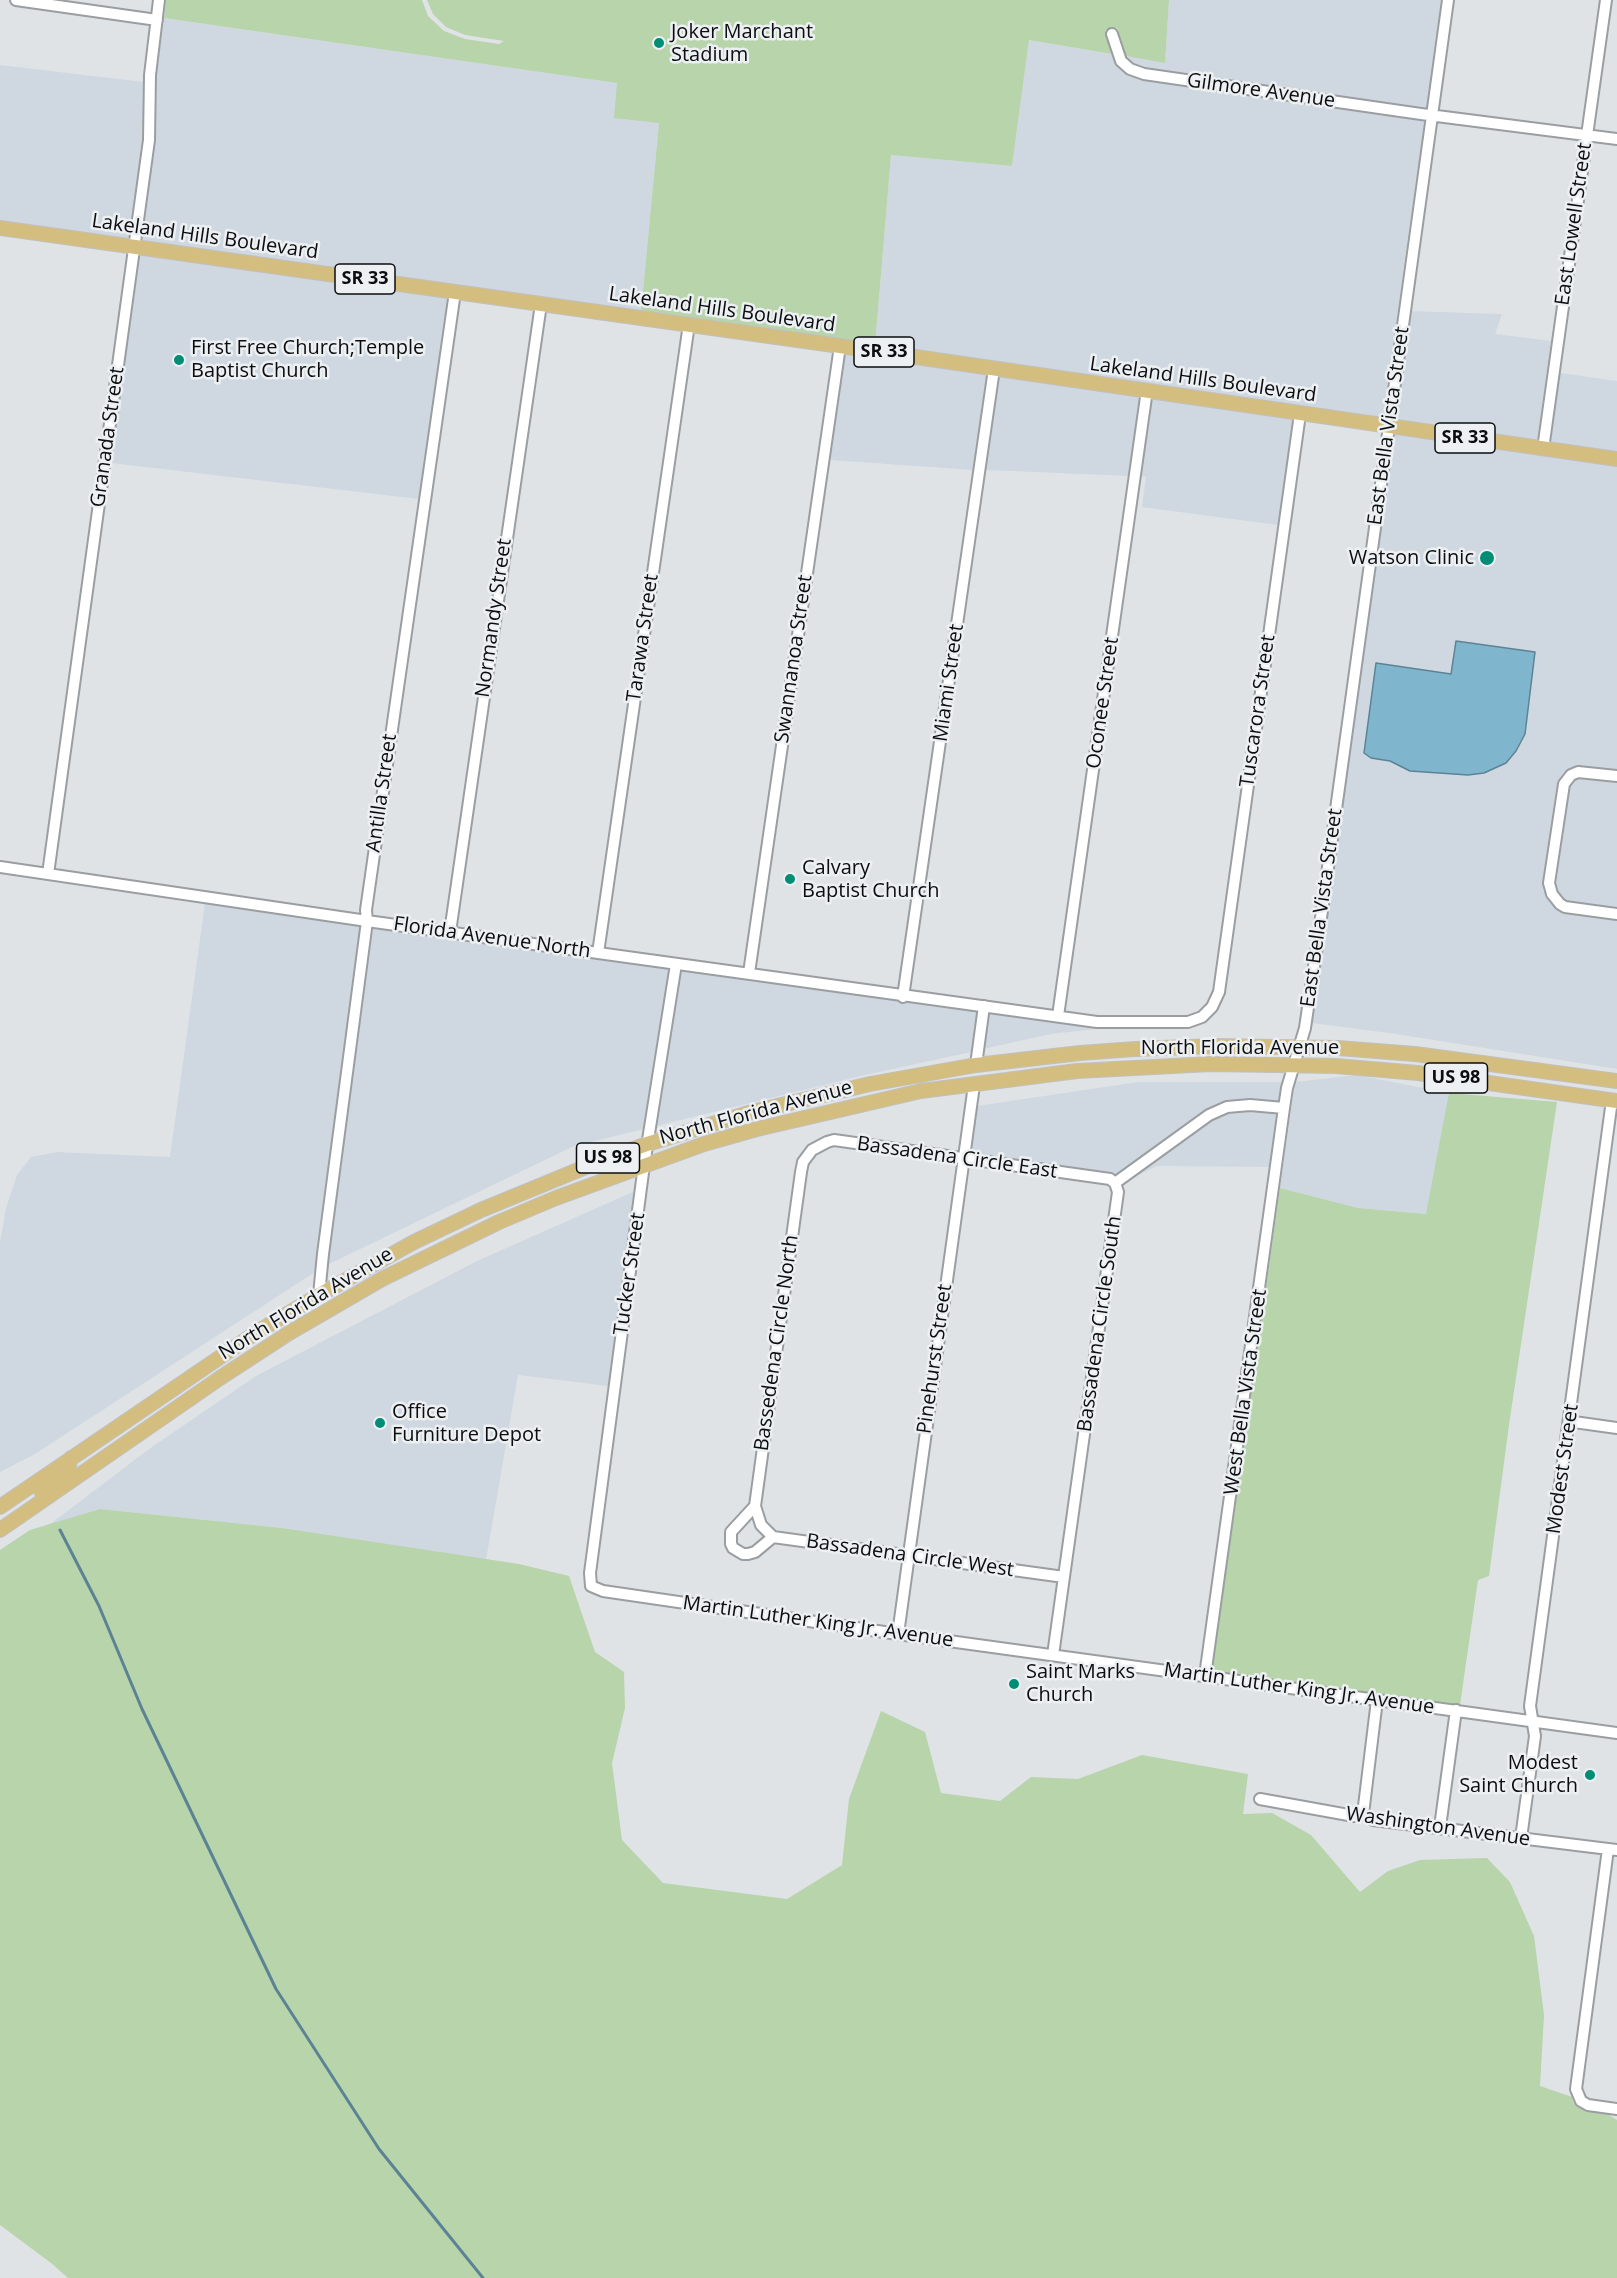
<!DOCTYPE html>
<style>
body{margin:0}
canvas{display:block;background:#dfe3e6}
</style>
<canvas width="1617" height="2278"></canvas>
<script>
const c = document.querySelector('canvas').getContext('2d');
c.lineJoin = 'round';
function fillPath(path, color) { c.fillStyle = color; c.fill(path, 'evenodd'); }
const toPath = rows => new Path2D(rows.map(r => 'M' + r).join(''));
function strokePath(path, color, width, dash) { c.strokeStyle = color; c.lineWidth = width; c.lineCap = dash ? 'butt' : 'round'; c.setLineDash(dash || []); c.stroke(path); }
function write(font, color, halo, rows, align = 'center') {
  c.font = font + ' "Open Sans",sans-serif'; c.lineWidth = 5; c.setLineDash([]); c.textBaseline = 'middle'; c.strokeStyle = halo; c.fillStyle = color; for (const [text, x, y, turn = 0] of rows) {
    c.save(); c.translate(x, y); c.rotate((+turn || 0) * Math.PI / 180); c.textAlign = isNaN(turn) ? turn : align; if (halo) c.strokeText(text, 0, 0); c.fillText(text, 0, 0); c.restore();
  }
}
const built = toPath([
 [1169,0,1441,0,1427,109,1145,69,1133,64,1126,56,1165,63],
 [164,18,618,83,659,123,641,312,141,243,155,141,156,76],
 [1029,40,1112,54,1117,64,1126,73,1143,79,1425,119,1403,271,1384,421,875,345,891,155,1012,166],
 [0,65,144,82,143,140,129,241,0,223],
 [140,253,448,296,419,499,111,463],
 [1410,311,1502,314,1495,334,1551,341,1537,442,1397,423],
 [1563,343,1561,373,1617,381,1617,453,1549,444],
 [845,352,987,373,973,470,830,460],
 [999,375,1140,395,1129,476,985,470],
 [1152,397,1294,418,1278,525,1142,507,1146,477,1141,476],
 [1395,433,1617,464,1617,770,1578,766,1569,768,1563,773,1556,790,1543,884,1546,896,1555,907,1562,911,1617,919,1617,1069,1396,1034,1312,1023],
 [1376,664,1452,674,1484,773,1468,775,1410,771,1390,761,1371,758],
 [1580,777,1617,781,1617,908,1567,902,1558,892,1556,883,1568,792,1575,779],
 [205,903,361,926,315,1272,35,1454,0,1472,0,1242,6,1208,17,1175,31,1157,57,1152,170,1157],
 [373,927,669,968,644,1129,574,1146,327,1265],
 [681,970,897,1001,977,1011,971,1052,861,1076,656,1126],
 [989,1012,1096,1027,1105,1028,1051,1034,983,1049],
 [1357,1075,1449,1093,1427,1214,1358,1208,1280,1188,1295,1082],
 [1138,1082,1283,1082,1279,1102,1250,1100,1226,1102,1206,1110,1115,1176,1110,1174,970,1154,977,1106],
 [1250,1111,1277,1113,1271,1167,1157,1166,1133,1178,1212,1120,1229,1113],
 [635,1191,608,1386,518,1375,486,1560,282,1528,100,1509,49,1525,149,1449,256,1376,477,1261]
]);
const green = toPath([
 [166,0,422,0,428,16,444,31,465,39,499,44,504,41,465,35,446,27,433,14,427,0,1169,0,1165,63,1126,56,1117,28,1105,30,1112,54,1029,40,1012,166,891,155,875,345,641,312,659,123,614,118,617,83,164,18],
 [1449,1093,1557,1102,1509,1425,1489,1576,1478,1580,1460,1705,1212,1671,1280,1188,1358,1208,1426,1214],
 [100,1509,282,1528,519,1564,569,1576,595,1652,624,1672,625,1708,612,1763,622,1840,663,1883,787,1899,842,1865,849,1799,881,1711,925,1732,941,1793,1000,1801,1031,1777,1078,1779,1142,1755,1248,1774,1243,1814,1272,1813,1311,1835,1360,1892,1388,1871,1420,1860,1487,1858,1510,1882,1534,1936,1544,2015,1540,2086,1572,2097,1573,2102,1579,2108,1604,2112,1617,2120,1617,2278,68,2278,51,2263,0,2225,0,1550,30,1530]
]);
const water = toPath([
 [1456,641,1535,652,1525,734,1516,751,1506,763,1484,773,1468,775,1410,771,1390,761,1371,758,1364,753,1376,663,1451,674,1456,641]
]);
const stream = toPath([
 [60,1530,99,1606,142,1709,276,1989,379,2149,483,2278]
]);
const minor = toPath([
 [16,0,157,20],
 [1112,34,1121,61,1130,69,1144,74,1421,114,1617,139],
 [1543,449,1606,0],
 [1617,776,1578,772,1571,775,1564,784,1549,883,1552,894,1560,904,1565,907,1617,914],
 [0,867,367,921,1097,1022,1188,1022,1202,1017,1212,1007,1219,992,1300,414],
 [48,874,149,140,150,75,159,0],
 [450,932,541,304],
 [598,953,689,324],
 [676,964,644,1165,590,1573,591,1586,603,1591,898,1634,1617,1733],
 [749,973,840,346],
 [903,997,994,369],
 [1058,1016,1147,390],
 [976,1065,984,1006],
 [1115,1183,1209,1115,1227,1107,1250,1105,1284,1108],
 [319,1295,323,1254,367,921,366,910,455,292],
 [1569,1427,1574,1422,1617,1428],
 [755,1506,731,1532,731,1544,733,1548,743,1554,748,1554,755,1552,773,1537],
 [1064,1577,773,1537,761,1525,755,1506,801,1172,803,1162,812,1150,827,1142,834,1140,1110,1179,1115,1183],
 [898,1634,974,1085],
 [1053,1655,1118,1192,1115,1183],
 [1205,1676,1284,1108,1287,1088,1305,1028,1320,925,1448,0],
 [1260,1799,1354,1816,1363,1814,1373,1820,1617,1850],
 [1363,1814,1377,1700],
 [1440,1827,1456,1710],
 [1521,1838,1535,1736,1530,1706,1612,1100],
 [1608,1849,1576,2089,1581,2101,1588,2105,1617,2109]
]);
const major = toPath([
 [0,228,840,346,1617,459],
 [41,1491,67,1472,71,1458],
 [0,1507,257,1332,319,1295,414,1242,481,1210,588,1166,647,1144,752,1112,870,1084,976,1065,1080,1053,1135,1049,1215,1046,1338,1048,1415,1054,1617,1081],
 [0,1530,220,1378,289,1333,382,1279,499,1222,556,1198,704,1144,757,1129,921,1091,1077,1071,1211,1064,1336,1066,1418,1073,1617,1101]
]);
const markers = [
 [659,43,6,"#008d75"],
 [179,360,6,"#008d75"],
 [1487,558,8,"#008d75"],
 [790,879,6,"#008d75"],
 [380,1423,6,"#008d75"],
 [1014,1684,6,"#008d75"],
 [1590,1775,6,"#008d75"]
];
const shields = [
 [365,279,60],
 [884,352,60],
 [1465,438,60],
 [1456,1078,63],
 [608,1158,63]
];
const shieldNames = [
 ["SR 33",365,279],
 ["SR 33",884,352],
 ["SR 33",1465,438],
 ["US 98",1456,1078],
 ["US 98",608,1158]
];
const poiNames = [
 ["Joker Marchant",671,32],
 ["Stadium",671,55],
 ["First Free Church;Temple",191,348],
 ["Baptist Church",191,371],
 ["Watson Clinic",1474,558,"right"],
 ["Calvary",802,868],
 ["Baptist Church",802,891],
 ["Office",392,1412],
 ["Furniture Depot",392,1435],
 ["Saint Marks",1026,1672],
 ["Church",1026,1695],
 ["Modest",1578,1763,"right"],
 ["Saint Church",1578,1786,"right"]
];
const streetNames = [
 ["Gilmore Avenue",1261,91,8],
 ["East Lowell Street",1574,224,-82],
 ["Lakeland Hills Boulevard",205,237,8],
 ["Lakeland Hills Boulevard",722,310,8],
 ["Lakeland Hills Boulevard",1203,380,8],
 ["East Bella Vista Street",1389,426,-82],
 ["Granada Street",108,437,-82],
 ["Normandy Street",494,618,-82],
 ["Tarawa Street",643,638,-82],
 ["Swannanoa Street",794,659,-82],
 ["Miami Street",949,683,-82],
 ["Oconee Street",1103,703,-82],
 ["Tuscarora Street",1258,711,-82],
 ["Antilla Street",382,793,-82],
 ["East Bella Vista Street",1322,908,-82],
 ["Florida Avenue North",492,938,8],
 ["North Florida Avenue",1240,1048],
 ["North Florida Avenue",756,1113,-15],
 ["Bassadena Circle East",957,1158,8],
 ["Tucker Street",630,1274,-82],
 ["North Florida Avenue",306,1304,-31],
 ["Bassadena Circle South",1100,1324,-82],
 ["Bassedena Circle North",777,1343,-82],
 ["Pinehurst Street",935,1359,-82],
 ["West Bella Vista Street",1246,1392,-82],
 ["Modest Street",1563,1469,-82],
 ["Bassadena Circle West",910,1556,8],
 ["Martin Luther King Jr. Avenue",818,1622,8],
 ["Martin Luther King Jr. Avenue",1299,1689,8],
 ["Washington Avenue",1438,1827,8]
];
fillPath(built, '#cfd8e1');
fillPath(green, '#b7d4aa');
fillPath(water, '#7fb6cd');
strokePath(water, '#5c8394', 1.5);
strokePath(stream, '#5c8394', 3);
strokePath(minor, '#9b9ea1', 14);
strokePath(major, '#c0c0c0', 16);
strokePath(minor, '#fff', 10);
strokePath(major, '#d4be7f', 14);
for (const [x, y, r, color] of markers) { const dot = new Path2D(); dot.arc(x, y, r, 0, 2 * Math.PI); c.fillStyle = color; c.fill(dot); strokePath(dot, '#edf0f3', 2); }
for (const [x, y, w] of shields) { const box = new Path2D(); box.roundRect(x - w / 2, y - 15, w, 30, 4.5); c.fillStyle = '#edf0f3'; c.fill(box); strokePath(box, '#0c0d0e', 1.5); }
write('bold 18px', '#0c0d0e', null, shieldNames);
write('20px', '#0c0d0e', '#edf0f3', poiNames, 'left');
write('20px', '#0c0d0e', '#edf0f3', streetNames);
</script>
